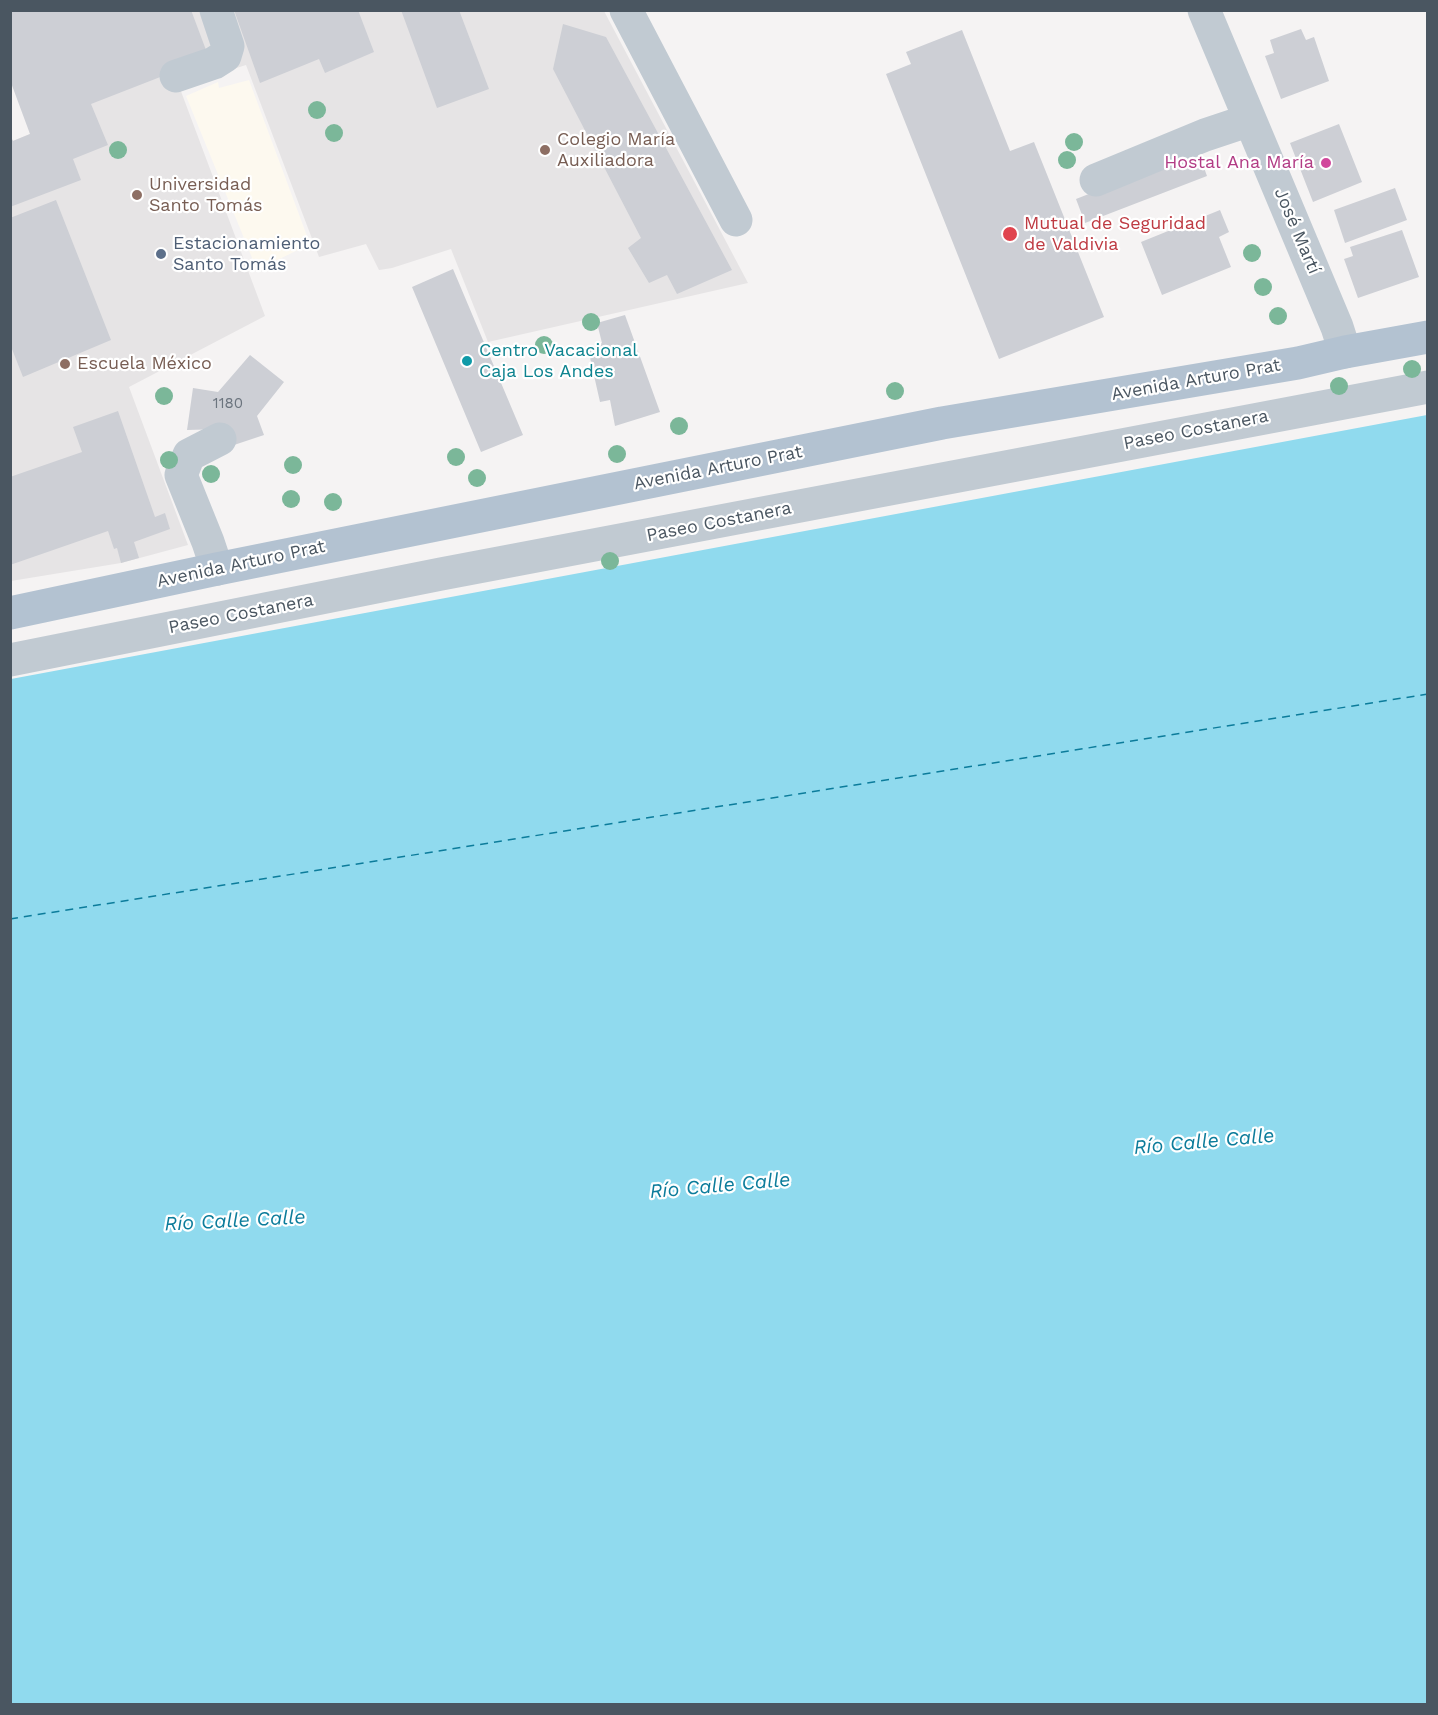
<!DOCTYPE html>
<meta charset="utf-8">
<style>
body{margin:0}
#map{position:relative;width:1438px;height:1715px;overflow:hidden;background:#f5f3f3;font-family:"Work Sans",sans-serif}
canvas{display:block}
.frame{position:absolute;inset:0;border:12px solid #4a5661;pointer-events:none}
</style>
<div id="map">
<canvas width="1438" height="1715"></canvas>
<div class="frame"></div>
</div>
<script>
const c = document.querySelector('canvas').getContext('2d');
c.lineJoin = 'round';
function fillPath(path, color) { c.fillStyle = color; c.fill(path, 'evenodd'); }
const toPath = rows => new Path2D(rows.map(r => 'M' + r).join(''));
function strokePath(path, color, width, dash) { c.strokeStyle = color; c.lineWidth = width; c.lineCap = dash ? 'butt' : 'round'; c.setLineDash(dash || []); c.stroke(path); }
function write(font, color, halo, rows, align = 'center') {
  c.font = font + ' "Work Sans",sans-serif'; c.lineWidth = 4.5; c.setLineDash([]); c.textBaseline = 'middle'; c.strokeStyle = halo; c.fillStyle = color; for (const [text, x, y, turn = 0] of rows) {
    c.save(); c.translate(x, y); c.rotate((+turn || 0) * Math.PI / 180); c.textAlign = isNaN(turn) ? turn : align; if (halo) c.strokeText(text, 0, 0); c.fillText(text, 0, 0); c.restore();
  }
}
const commercial = toPath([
 [249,80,310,244,257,270,186,96,218,82,219,88]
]);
const education = toPath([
 [11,11,604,11,748,283,488,342,451,249,392,268,379,270,366,244,319,257,246,65,179,86,265,316,129,387,188,545,121,563,11,581,10,142,30,134]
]);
const water = toPath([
 [1427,415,1427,1704,11,1704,11,679]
]);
const ferry = toPath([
 [10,919,1428,694]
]);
const building = toPath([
 [10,10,191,10,209,58,91,104,108,145,73,159,81,180,10,207,10,135,13,141,30,134,10,80],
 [234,10,358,10,374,52,325,73,319,59,260,83],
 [401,10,459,10,489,89,437,108],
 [563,24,606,37,732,270,677,294,667,275,649,283,628,248,641,238,553,69],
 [1301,29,1306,40,1314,37,1329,81,1281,99,1265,56,1274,53,1270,40],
 [962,30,1010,151,1034,142,1104,317,999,359,886,74,911,64,906,52],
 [1339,124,1362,182,1313,202,1290,143],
 [1198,151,1207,176,1085,223,1076,199],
 [1395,188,1407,220,1345,243,1334,210],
 [56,200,111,340,23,377,10,344,10,218],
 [1220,210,1229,232,1219,237,1231,267,1162,295,1141,242],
 [1402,230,1419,277,1358,298,1344,259,1353,256,1350,247],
 [453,269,523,435,481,452,412,287],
 [625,315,660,412,615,426,610,400,600,402,588,349,602,343,597,323],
 [250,355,284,382,257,416,264,435,231,446,223,429,187,430,193,388,218,392],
 [118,411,155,517,165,513,170,529,134,542,139,558,121,563,117,548,114,549,108,531,10,565,10,477,82,452,73,427]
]);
const minor = toPath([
 [626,10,736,220],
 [1204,10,1337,327,1345,352],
 [176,76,214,63,225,56,228,46,216,10],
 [1096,180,1205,135,1250,120],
 [217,569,208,542,181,475,189,455,220,439],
 [10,660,441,574,1428,387]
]);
const major = toPath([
 [10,613,217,569,942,423,1298,363,1345,352,1428,337]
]);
const trees = [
 [317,110],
 [334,133],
 [1074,142],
 [118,150],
 [1067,160],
 [1252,253],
 [1263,287],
 [1278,316],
 [591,322],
 [544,345],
 [1412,369],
 [1339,386],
 [895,391],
 [164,396],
 [679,426],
 [617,454],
 [456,457],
 [169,460],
 [293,465],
 [211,474],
 [477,478],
 [291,499],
 [333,502],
 [610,561]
];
const markers = [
 [545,150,6,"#8d6e63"],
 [1326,163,6,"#d1479c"],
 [137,195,6,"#8d6e63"],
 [1010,234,8,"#e0444e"],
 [161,254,6,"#5c6f8a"],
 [467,361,6,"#0f9aa8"],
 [65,364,6,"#8d6e63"]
];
const numberNames = [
 ["1180",228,404]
];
const educationNames = [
 ["Colegio María",557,140],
 ["Auxiliadora",557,161],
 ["Universidad",149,185],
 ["Santo Tomás",149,206],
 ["Escuela México",77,364]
];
const hotelNames = [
 ["Hostal Ana María",1314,163]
];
const healthNames = [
 ["Mutual de Seguridad",1024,224],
 ["de Valdivia",1024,245]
];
const streetNames = [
 ["José Martí",1297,231,67],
 ["Avenida Arturo Prat",1196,380,-10],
 ["Paseo Costanera",1196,430,-11],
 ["Avenida Arturo Prat",718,468,-11],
 ["Paseo Costanera",719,522,-11],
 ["Avenida Arturo Prat",241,564,-12],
 ["Paseo Costanera",241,614,-11]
];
const serviceNames = [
 ["Estacionamiento",173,244],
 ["Santo Tomás",173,265]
];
const cultureNames = [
 ["Centro Vacacional",479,351],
 ["Caja Los Andes",479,372]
];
const waterNames = [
 ["Río Calle Calle",1204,1142,-5],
 ["Río Calle Calle",720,1186,-5],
 ["Río Calle Calle",235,1221,-3]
];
fillPath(commercial, '#fdf9ef');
fillPath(education, '#e6e4e5');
fillPath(water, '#90daee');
strokePath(ferry, '#0c7c9b', 1.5, [8, 6]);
fillPath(building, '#cdcfd5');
strokePath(minor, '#c1cad2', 33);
strokePath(major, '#b3c2d1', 33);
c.fillStyle = '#7bb799';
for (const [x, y] of trees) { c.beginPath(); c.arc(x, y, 9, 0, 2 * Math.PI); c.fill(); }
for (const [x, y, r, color] of markers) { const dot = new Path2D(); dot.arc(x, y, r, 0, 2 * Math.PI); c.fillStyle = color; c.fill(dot); strokePath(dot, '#fff', 2); }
write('15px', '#6b747e', null, numberNames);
write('18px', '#785e54', '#fff', educationNames, 'left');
write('18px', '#b23c85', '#fff', hotelNames, 'right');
write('18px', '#be3a42', '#fff', healthNames, 'left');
write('18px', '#4a5661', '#fff', streetNames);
write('18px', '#4e5e75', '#fff', serviceNames, 'left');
write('18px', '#0d838f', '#fff', cultureNames, 'left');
write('italic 20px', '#0c7c9b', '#fff', waterNames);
</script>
